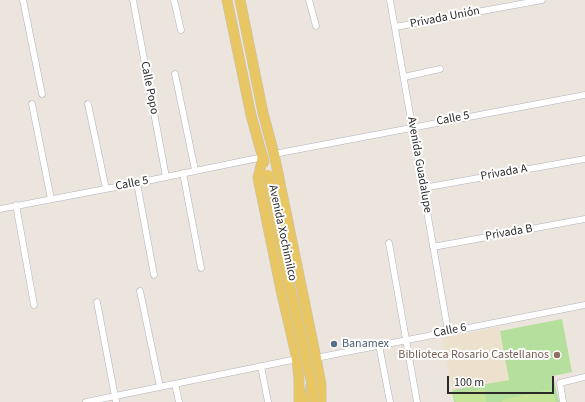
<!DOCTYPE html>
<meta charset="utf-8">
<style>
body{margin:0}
#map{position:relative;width:585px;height:402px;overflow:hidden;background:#ebe5dd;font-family:"Source Sans 3",sans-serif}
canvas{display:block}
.scale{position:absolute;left:447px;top:376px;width:107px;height:18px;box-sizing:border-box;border:2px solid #2a2a2a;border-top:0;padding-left:5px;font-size:12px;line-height:14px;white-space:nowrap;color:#2a2a2a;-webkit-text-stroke:3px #fff;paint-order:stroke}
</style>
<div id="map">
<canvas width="585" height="402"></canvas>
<div class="scale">100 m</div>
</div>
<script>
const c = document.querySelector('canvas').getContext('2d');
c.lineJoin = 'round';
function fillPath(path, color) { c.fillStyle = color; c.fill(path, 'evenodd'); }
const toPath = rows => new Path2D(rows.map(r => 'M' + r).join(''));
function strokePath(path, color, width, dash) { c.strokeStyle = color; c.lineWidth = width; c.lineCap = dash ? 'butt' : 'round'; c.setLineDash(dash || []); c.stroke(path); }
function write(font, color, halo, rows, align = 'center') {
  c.font = font + ' "Source Sans 3",sans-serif'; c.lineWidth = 4; c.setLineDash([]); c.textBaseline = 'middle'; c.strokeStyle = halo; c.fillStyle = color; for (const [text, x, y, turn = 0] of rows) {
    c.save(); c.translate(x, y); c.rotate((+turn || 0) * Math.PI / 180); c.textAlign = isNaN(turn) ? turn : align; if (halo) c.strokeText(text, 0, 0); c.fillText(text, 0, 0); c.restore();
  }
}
const education = toPath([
 [499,327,509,380,452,390,442,338]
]);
const green = toPath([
 [562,319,572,372,553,376,559,402,454,402,452,390,509,380,500,331]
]);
const pitch = toPath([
 [484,389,486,402,456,402,454,394],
 [548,390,552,391,554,394,556,402,501,402,505,399]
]);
const street = toPath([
 [23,0,42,94],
 [133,0,166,177],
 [174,0,181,30],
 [309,0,316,26],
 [390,0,448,331],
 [395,27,542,0],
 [175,74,195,170],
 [404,77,440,69],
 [32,104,51,199],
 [88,104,106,189],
 [274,154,585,95],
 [183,173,201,268],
 [137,183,154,275],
 [423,188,585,159],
 [16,205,34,305],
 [0,209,137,183,263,157],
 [389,243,417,402],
 [433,247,585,219],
 [140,291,160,387],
 [97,302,116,402],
 [379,345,390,402],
 [316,358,585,305],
 [261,366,268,402],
 [175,384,179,402],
 [86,402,297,359],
 [563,402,560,383,585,377]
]);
const primary = toPath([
 [227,0,251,115,264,162],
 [240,0,263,113,274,154,316,358,321,385,321,402],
 [263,157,258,178,281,290,297,359,299,379,299,402],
 [308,402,311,385]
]);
const primaryBridge = toPath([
 [268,175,290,287,312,384,314,402]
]);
const markers = [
 [334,344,4,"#5c6f8a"],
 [557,355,4,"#8d6e63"]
];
const streetNames = [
 ["Privada Unión",445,18,-11],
 ["Calle Popo",149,88,79],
 ["Calle 5",453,119,-11],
 ["Avenida Guadalupe",419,165,80],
 ["Privada A",504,173,-10],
 ["Calle 5",132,184,-11],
 ["Avenida Xochimilco",282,233,78],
 ["Privada B",509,233,-10],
 ["Calle 6",450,331,-11]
];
const serviceNames = [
 ["Banamex",342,344]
];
const educationNames = [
 ["Biblioteca Rosario Castellanos",549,355]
];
fillPath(education, '#ece1cd');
fillPath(green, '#b4df9c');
fillPath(pitch, '#c6e598');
strokePath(street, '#b0b3bd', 7);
strokePath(primary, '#c3c3c3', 11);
strokePath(street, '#fff', 6);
strokePath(primary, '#e8c664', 10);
strokePath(primaryBridge, '#c3c3c3', 11, []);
strokePath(primaryBridge, '#e8c664', 10);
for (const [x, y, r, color] of markers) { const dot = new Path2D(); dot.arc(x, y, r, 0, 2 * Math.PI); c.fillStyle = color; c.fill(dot); strokePath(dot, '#fff', 1.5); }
write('12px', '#2a2a2a', '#fff', streetNames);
write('12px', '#4e5e75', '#fff', serviceNames, 'left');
write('12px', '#785e54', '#fff', educationNames, 'right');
</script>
